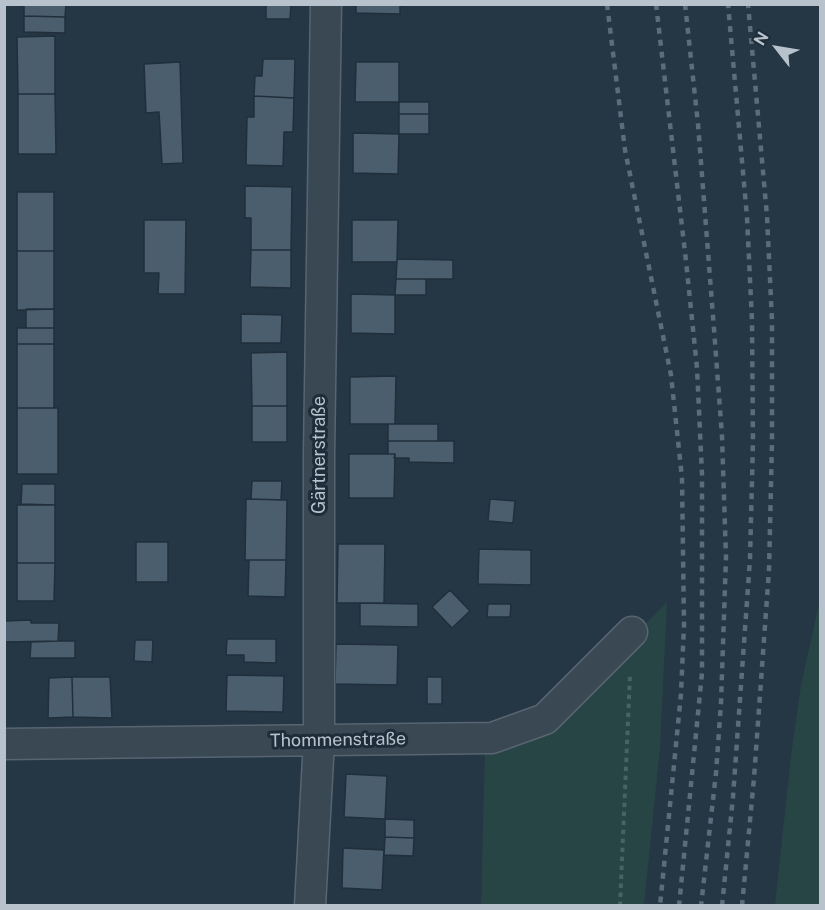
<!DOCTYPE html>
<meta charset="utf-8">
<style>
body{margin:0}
#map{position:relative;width:825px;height:910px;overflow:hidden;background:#253644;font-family:"Public Sans",sans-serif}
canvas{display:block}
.frame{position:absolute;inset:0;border:6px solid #b7c2cd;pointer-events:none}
.north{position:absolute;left:747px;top:18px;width:60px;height:60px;-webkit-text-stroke:4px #1e2d39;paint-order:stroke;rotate:301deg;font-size:16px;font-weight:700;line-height:24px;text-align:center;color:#b7c2cd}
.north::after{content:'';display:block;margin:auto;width:21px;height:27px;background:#b7c2cd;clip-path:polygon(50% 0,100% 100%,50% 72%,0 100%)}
</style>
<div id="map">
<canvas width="825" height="910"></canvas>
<div class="frame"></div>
<div class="north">N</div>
</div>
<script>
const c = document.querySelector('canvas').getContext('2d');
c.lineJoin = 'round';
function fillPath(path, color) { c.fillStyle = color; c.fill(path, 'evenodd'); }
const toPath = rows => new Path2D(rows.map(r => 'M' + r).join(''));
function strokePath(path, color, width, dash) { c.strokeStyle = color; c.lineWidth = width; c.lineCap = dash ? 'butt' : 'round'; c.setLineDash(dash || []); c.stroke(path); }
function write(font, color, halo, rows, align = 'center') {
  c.font = font + ' "Public Sans",sans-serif'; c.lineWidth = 6; c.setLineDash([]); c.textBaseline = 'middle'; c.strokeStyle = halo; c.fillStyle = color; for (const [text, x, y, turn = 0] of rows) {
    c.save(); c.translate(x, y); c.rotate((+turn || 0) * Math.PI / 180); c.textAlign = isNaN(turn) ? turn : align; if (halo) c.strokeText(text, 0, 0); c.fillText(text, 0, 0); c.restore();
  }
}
const green = toPath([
 [820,599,820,905,775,905,791,756,801,685],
 [667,602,660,748,644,905,481,906,485,748,538,734]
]);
const building = toPath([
 [24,4,66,4,65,17,24,16,24,4],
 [266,4,291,4,290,19,266,19,266,4],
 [356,4,400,4,400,14,356,13,356,4],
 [24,16,65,17,65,33,24,32,24,16],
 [55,36,55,94,18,94,17,37,55,36],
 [263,59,295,59,294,98,254,96,255,76,262,76,263,59],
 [180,62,183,163,162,164,159,112,146,113,144,64,180,62],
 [356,62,399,62,399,102,355,102,356,62],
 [18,94,55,94,56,154,18,154,18,94],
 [254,96,294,98,293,132,284,132,283,166,246,165,247,117,254,117,254,96],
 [399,102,429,102,429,114,399,114,399,102],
 [399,114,429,114,429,134,399,134,399,114],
 [353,133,399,134,398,174,353,173,353,133],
 [245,186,292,187,291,250,251,250,251,218,245,218,245,186],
 [17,192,54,192,54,251,17,251,17,192],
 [144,220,186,220,185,294,158,294,159,273,144,273,144,220],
 [352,220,398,220,397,262,352,262,352,220],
 [251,250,291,250,291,288,250,287,251,250],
 [17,251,54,251,54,309,17,310,17,251],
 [397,259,453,260,453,279,396,279,397,259],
 [396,279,426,279,426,295,395,295,396,279],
 [351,294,395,295,395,334,351,333,351,294],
 [26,309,54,309,54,328,26,328,26,309],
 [241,314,282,315,281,343,241,343,241,314],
 [17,328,54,328,54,344,17,344,17,328],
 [17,344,54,344,54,408,17,408,17,344],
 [287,352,287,406,252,406,251,353,287,352],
 [396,376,395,424,350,424,350,377,396,376],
 [252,406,287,406,287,442,252,442,252,406],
 [17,408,58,408,58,474,17,474,17,408],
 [388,424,438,424,438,441,388,441,388,424],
 [388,441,454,441,454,463,409,462,409,458,394,458,395,454,388,454,388,441],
 [349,454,395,454,394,498,349,498,349,454],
 [252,481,282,481,281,500,251,499,252,481],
 [22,484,55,484,55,505,21,504,22,484],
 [246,499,287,500,286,560,245,560,246,499],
 [490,499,515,501,513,523,488,521,490,499],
 [17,505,55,505,55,563,17,563,17,505],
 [136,542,168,542,168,582,136,582,136,542],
 [338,544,385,544,384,603,337,603,338,544],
 [479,549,531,550,531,585,478,584,479,549],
 [249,560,286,560,285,597,248,596,249,560],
 [17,563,55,563,54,601,17,601,17,563],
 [450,590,470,611,452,628,432,607,450,590],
 [360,603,418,604,418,627,360,626,360,603],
 [488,604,511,604,510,617,487,617,488,604],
 [31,620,31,623,59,623,58,641,5,642,5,621,31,620],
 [227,639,276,639,276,663,244,662,244,655,226,655,227,639],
 [135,640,153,640,152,662,134,661,135,640],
 [58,641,75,641,75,658,30,658,31,642,58,641],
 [336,644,398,645,397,685,335,684,336,644],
 [227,675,284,676,283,712,226,711,227,675],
 [72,677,110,677,112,718,73,717,72,677],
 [72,677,73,717,48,718,49,678,72,677],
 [427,677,442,677,442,704,427,704,427,677],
 [346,774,387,776,385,819,344,817,346,774],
 [385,819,414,820,414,838,385,837,385,819],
 [385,837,414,838,413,856,384,855,385,837],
 [343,848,384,850,382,890,342,888,343,848]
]);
const path = toPath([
 [620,906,630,675]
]);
const minor = toPath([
 [4,744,492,738,545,719,632,632],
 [310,906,319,740,319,453,326,4]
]);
const rail = toPath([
 [607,4,625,150,671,375,682,478,684,625,681,694,660,906],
 [656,4,686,261,697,368,702,474,702,673,679,906],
 [685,4,698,124,714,329,722,436,726,557,721,703,716,773,701,906],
 [722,906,733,797,750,559,753,441,752,321,747,217,728,4],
 [742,906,754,778,769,570,772,442,772,321,767,216,748,4]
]);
const streetNames = [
 ["Gärtnerstraße",319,455,-90],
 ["Thommenstraße",338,740,-1]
];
fillPath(green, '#274545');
fillPath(building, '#4b5e6d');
strokePath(building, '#202f3b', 1.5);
strokePath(minor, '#586571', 33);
strokePath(path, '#476362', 4, [4.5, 4.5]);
strokePath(minor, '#3a4854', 30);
strokePath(rail, '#5b6c7b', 4.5, [6, 6]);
write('18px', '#b7c2cd', '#1e2d39', streetNames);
</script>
